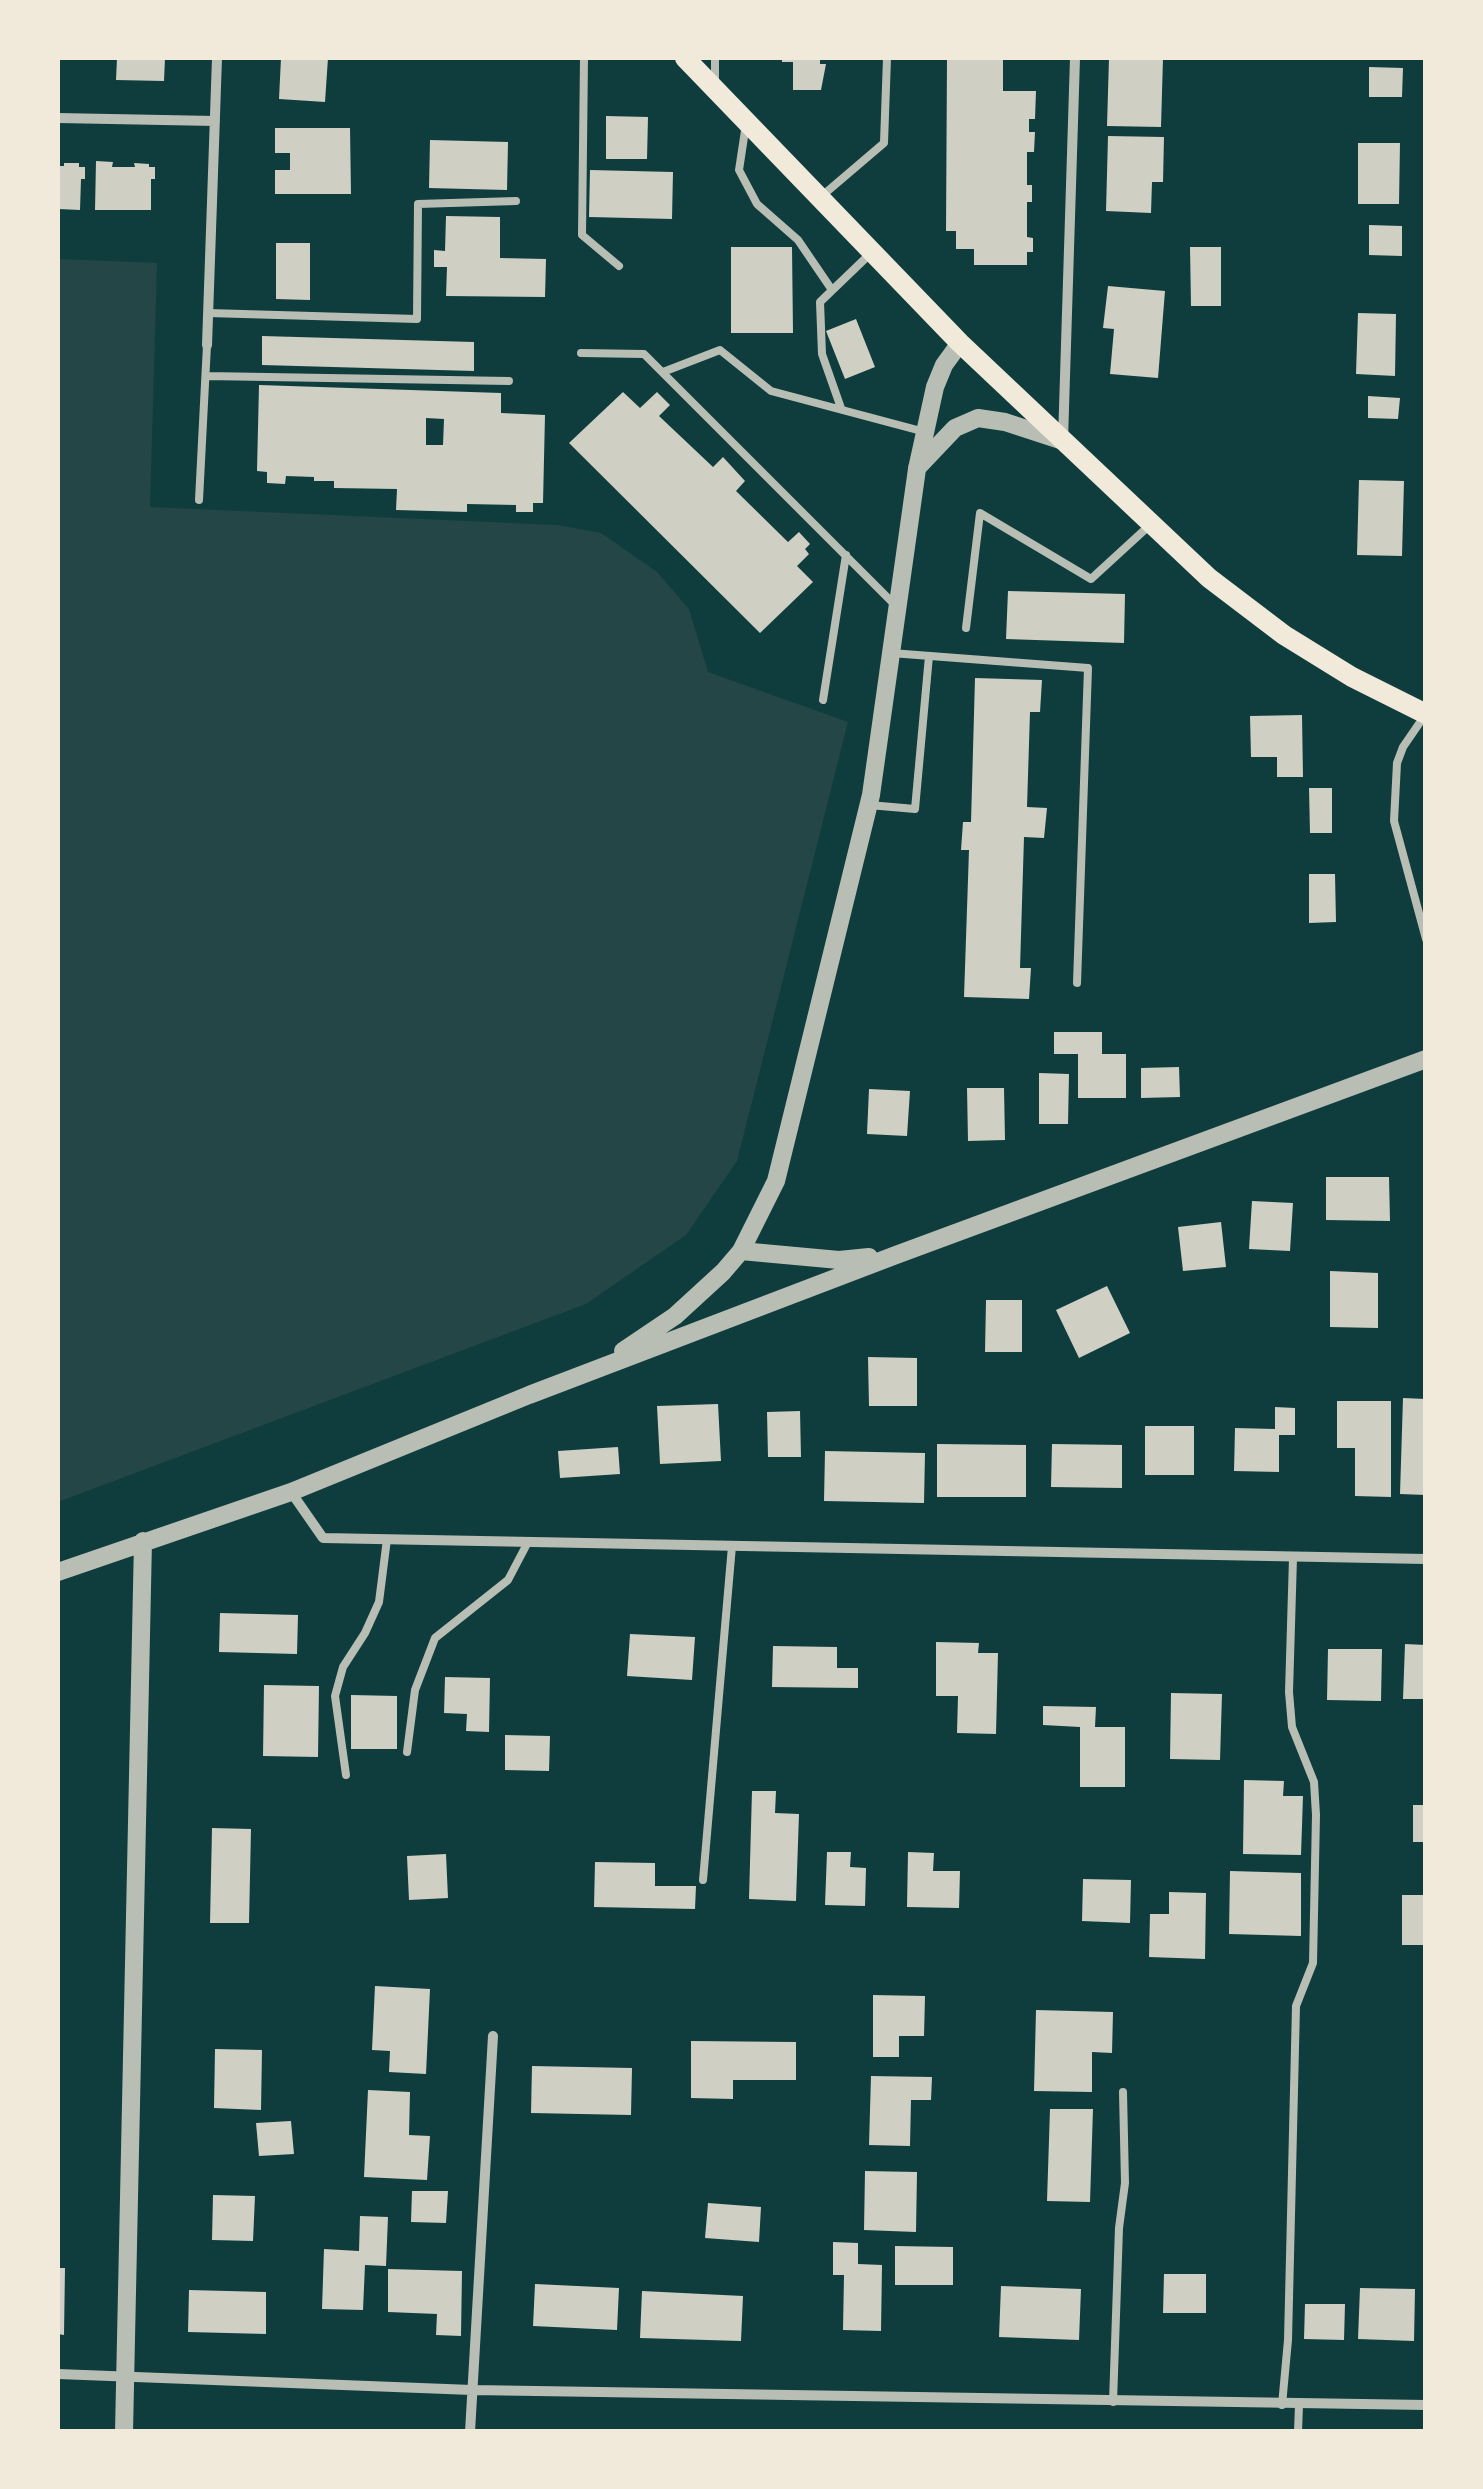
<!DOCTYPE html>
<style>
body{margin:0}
#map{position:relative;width:1483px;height:2489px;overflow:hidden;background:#0f3d3e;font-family:"Exo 2",sans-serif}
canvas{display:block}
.frame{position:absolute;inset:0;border:60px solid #f1e9da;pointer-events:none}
</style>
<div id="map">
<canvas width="1483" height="2489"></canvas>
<div class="frame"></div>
</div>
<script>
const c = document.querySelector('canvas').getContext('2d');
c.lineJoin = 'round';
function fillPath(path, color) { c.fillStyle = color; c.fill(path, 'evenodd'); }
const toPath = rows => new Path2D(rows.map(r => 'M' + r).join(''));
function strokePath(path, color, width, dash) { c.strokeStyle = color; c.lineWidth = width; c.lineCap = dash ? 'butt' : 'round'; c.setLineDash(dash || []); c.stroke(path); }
const green = toPath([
 [58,259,157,263,150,507,557,525,601,533,657,572,689,609,708,672,848,722,737,1161,686,1235,586,1304,58,1502]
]);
const building = toPath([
 [117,58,165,58,164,81,116,80],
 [281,58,328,58,325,102,279,99],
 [782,58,820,58,820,64,826,64,821,90,793,90,793,62,782,62],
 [947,58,1003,58,1003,91,1036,91,1035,119,1029,119,1029,132,1035,132,1034,152,1027,152,1027,185,1032,185,1032,202,1027,202,1027,237,1033,238,1033,252,1027,252,1027,265,974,265,974,249,956,249,956,231,946,231],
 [1109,58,1163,58,1161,127,1107,126],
 [1369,67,1403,68,1402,97,1369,97],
 [606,116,648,117,647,159,606,159],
 [275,128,350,128,351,194,275,194,275,170,290,170,290,153,275,153],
 [1108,136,1164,137,1163,182,1152,182,1151,213,1106,211],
 [430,140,508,142,507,190,429,188],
 [1358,143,1400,143,1399,204,1358,204],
 [96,161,113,162,112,167,135,167,134,163,149,164,149,167,155,167,155,179,151,179,151,210,95,210],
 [64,163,79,163,79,167,85,167,85,179,81,179,80,210,58,209,58,166,64,166],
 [590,170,673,172,672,219,589,217],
 [446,216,500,217,500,258,546,259,545,297,446,296,447,267,434,267,434,250,445,251],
 [1369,225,1402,226,1402,256,1369,255],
 [276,243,310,243,310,300,276,299],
 [731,247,792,247,793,333,731,333],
 [1190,247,1221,247,1221,306,1191,306],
 [1108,286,1165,291,1158,378,1110,374,1114,329,1103,328],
 [1358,313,1396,314,1395,376,1356,374],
 [856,319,875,367,845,379,826,331],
 [262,336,474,342,474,371,262,365],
 [259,385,501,393,501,413,545,415,543,503,533,503,533,512,516,512,516,505,467,504,467,512,396,510,397,489,334,488,334,481,314,481,314,477,286,476,285,484,267,483,267,472,257,471],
 [426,418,444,419,443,445,426,445],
 [623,392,640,408,657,392,670,405,659,416,713,467,723,457,745,481,736,491,788,542,799,532,810,544,805,549,809,554,797,566,813,582,760,633,569,443],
 [1368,396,1400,398,1398,419,1368,418],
 [1359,480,1404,481,1402,556,1357,555],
 [1008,591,1125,594,1124,643,1006,639],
 [975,678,1042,680,1040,712,1030,712,1027,807,1047,808,1044,838,1024,837,1020,968,1031,968,1029,999,964,997,969,850,961,850,963,822,971,822],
 [1302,715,1303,777,1277,777,1277,757,1251,757,1250,716],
 [1309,788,1332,788,1332,833,1310,833],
 [1309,874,1335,874,1336,922,1309,923],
 [1054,1032,1102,1032,1102,1054,1126,1054,1126,1098,1078,1098,1078,1054,1054,1054],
 [1179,1067,1180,1097,1141,1098,1141,1068],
 [1039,1073,1069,1074,1068,1124,1039,1124],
 [967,1088,1004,1088,1005,1140,968,1141],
 [869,1089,910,1091,907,1136,867,1134],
 [1326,1177,1389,1177,1390,1221,1326,1220],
 [1252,1201,1293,1203,1290,1251,1249,1249],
 [1221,1222,1226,1267,1183,1271,1178,1227],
 [1330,1271,1378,1273,1378,1328,1330,1327],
 [1107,1286,1130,1333,1079,1358,1056,1310],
 [986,1300,1022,1300,1022,1352,985,1352],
 [868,1357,917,1358,917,1406,869,1406],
 [1403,1398,1426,1399,1426,1495,1400,1494],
 [1337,1401,1391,1401,1391,1497,1355,1496,1355,1448,1337,1448],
 [718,1404,721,1461,660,1464,657,1406],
 [1275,1407,1295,1408,1295,1435,1279,1435,1279,1472,1234,1471,1235,1428,1275,1429],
 [800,1411,801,1457,768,1457,767,1412],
 [1145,1426,1194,1426,1194,1475,1145,1475],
 [937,1444,1026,1445,1026,1497,937,1497],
 [1052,1444,1122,1445,1122,1488,1051,1487],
 [618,1447,620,1474,560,1478,558,1451],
 [825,1451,925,1453,924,1503,824,1501],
 [220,1613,298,1615,297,1654,219,1652],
 [630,1634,695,1637,692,1680,627,1676],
 [936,1642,979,1643,978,1653,998,1653,996,1734,957,1733,958,1696,936,1696],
 [1405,1644,1426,1645,1426,1699,1403,1699],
 [773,1646,837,1647,837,1668,858,1668,858,1688,772,1687],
 [1328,1649,1382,1649,1381,1701,1327,1700],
 [445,1677,490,1678,489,1732,466,1731,467,1714,444,1713],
 [264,1685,319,1686,318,1757,263,1756],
 [1171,1693,1222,1694,1220,1760,1170,1759],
 [351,1695,397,1696,397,1749,351,1749],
 [1043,1706,1096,1707,1095,1727,1125,1727,1125,1787,1080,1787,1080,1727,1043,1725],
 [505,1735,550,1736,549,1771,505,1770],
 [1244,1780,1284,1781,1283,1796,1303,1796,1301,1855,1243,1854],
 [752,1791,776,1791,775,1813,799,1814,796,1901,749,1899],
 [1413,1805,1426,1805,1426,1842,1413,1842],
 [212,1828,251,1829,249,1923,210,1923],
 [827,1852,851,1852,850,1867,866,1868,865,1906,825,1905],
 [908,1852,934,1853,933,1871,960,1871,959,1908,907,1907],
 [446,1854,448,1898,409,1900,407,1856],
 [595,1862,655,1863,655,1886,696,1886,695,1909,594,1907],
 [1230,1871,1301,1873,1301,1936,1229,1934],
 [1083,1879,1131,1880,1130,1923,1082,1921],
 [1169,1892,1206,1893,1205,1959,1149,1957,1150,1914,1169,1914],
 [1402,1895,1426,1895,1426,1945,1402,1945],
 [375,1986,430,1989,426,2074,389,2072,390,2051,372,2050],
 [873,1995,925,1996,924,2036,899,2036,899,2057,873,2057],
 [1036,2010,1113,2012,1112,2053,1092,2052,1092,2092,1034,2091],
 [691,2041,796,2042,796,2080,733,2080,733,2099,691,2098],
 [215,2049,262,2050,261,2110,214,2108],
 [532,2066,632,2068,631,2115,531,2113],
 [871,2076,932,2077,931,2100,911,2100,910,2146,869,2145],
 [368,2090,410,2092,409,2135,430,2136,427,2180,364,2177],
 [1050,2109,1093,2109,1090,2202,1047,2201],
 [291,2121,294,2154,259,2156,256,2123],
 [865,2171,917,2172,916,2232,864,2230],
 [412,2191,448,2191,446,2223,411,2222],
 [213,2195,255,2196,253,2241,212,2240],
 [708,2203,761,2207,759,2242,705,2238],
 [360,2216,388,2217,386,2266,365,2265,363,2310,322,2309,324,2249,359,2251],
 [833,2242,858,2243,858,2264,882,2265,881,2331,843,2330,844,2275,833,2275],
 [895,2246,953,2247,953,2285,895,2285],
 [58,2268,65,2268,64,2335,58,2334],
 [388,2269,462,2271,461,2336,436,2335,437,2314,388,2312],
 [1164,2274,1206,2274,1206,2313,1163,2313],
 [535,2284,619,2288,617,2330,533,2326],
 [1001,2286,1081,2289,1079,2340,999,2337],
 [1360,2288,1415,2289,1414,2341,1358,2339],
 [189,2290,266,2292,266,2334,188,2332],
 [642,2291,743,2296,741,2341,640,2338],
 [1305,2304,1345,2304,1344,2340,1304,2339]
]);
const service = toPath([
 [584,58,582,235,619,266],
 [715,83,715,58],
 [746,124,739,170,757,204,798,240,832,290],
 [823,195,884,143,887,58],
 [208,313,417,319,418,204,516,201],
 [581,353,644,354,897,607],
 [663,372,720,350,771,391,925,432],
 [206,376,509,381],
 [841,408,822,354,820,302,871,253],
 [199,500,207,345],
 [966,628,980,513,1091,579,1151,524],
 [891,653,1088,668,1077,983],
 [823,700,846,555],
 [1425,715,1403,747,1397,763,1394,821,1426,939],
 [869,805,915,809,929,656],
 [407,1752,415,1690,435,1638,508,1580,528,1542],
 [346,1775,335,1696,343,1667,365,1633,379,1602,387,1539],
 [703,1880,732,1546],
 [1113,2402,1119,2228,1125,2183,1123,2092],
 [1282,2405,1288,2340,1296,2006,1313,1963,1316,1815,1314,1782,1292,1727,1289,1692,1293,1558],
 [1298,2432,1299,2405]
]);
const minor = toPath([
 [58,118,215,121],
 [207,345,217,58],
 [1063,440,1075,58],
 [291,1492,323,1538,1426,1559],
 [58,2374,472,2390,1426,2405],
 [470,2432,493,2036]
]);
const tertiary = toPath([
 [917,468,955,428,978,418,1005,422,1063,441],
 [741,1251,839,1260,869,1257],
 [623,1351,675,1316,723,1272,741,1251,776,1181,871,795,917,469,935,387,944,365,960,343],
 [58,1572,291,1492,529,1395,896,1255,1426,1059],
 [124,2432,143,1541]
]);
const secondary = toPath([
 [685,58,960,343,1209,578,1284,635,1352,677,1426,714]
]);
fillPath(green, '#244646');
fillPath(building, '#cfcfc3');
strokePath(service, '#b8beb3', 8);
strokePath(minor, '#b8beb3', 10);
strokePath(tertiary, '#b8beb3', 18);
strokePath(secondary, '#f1e9da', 20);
</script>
